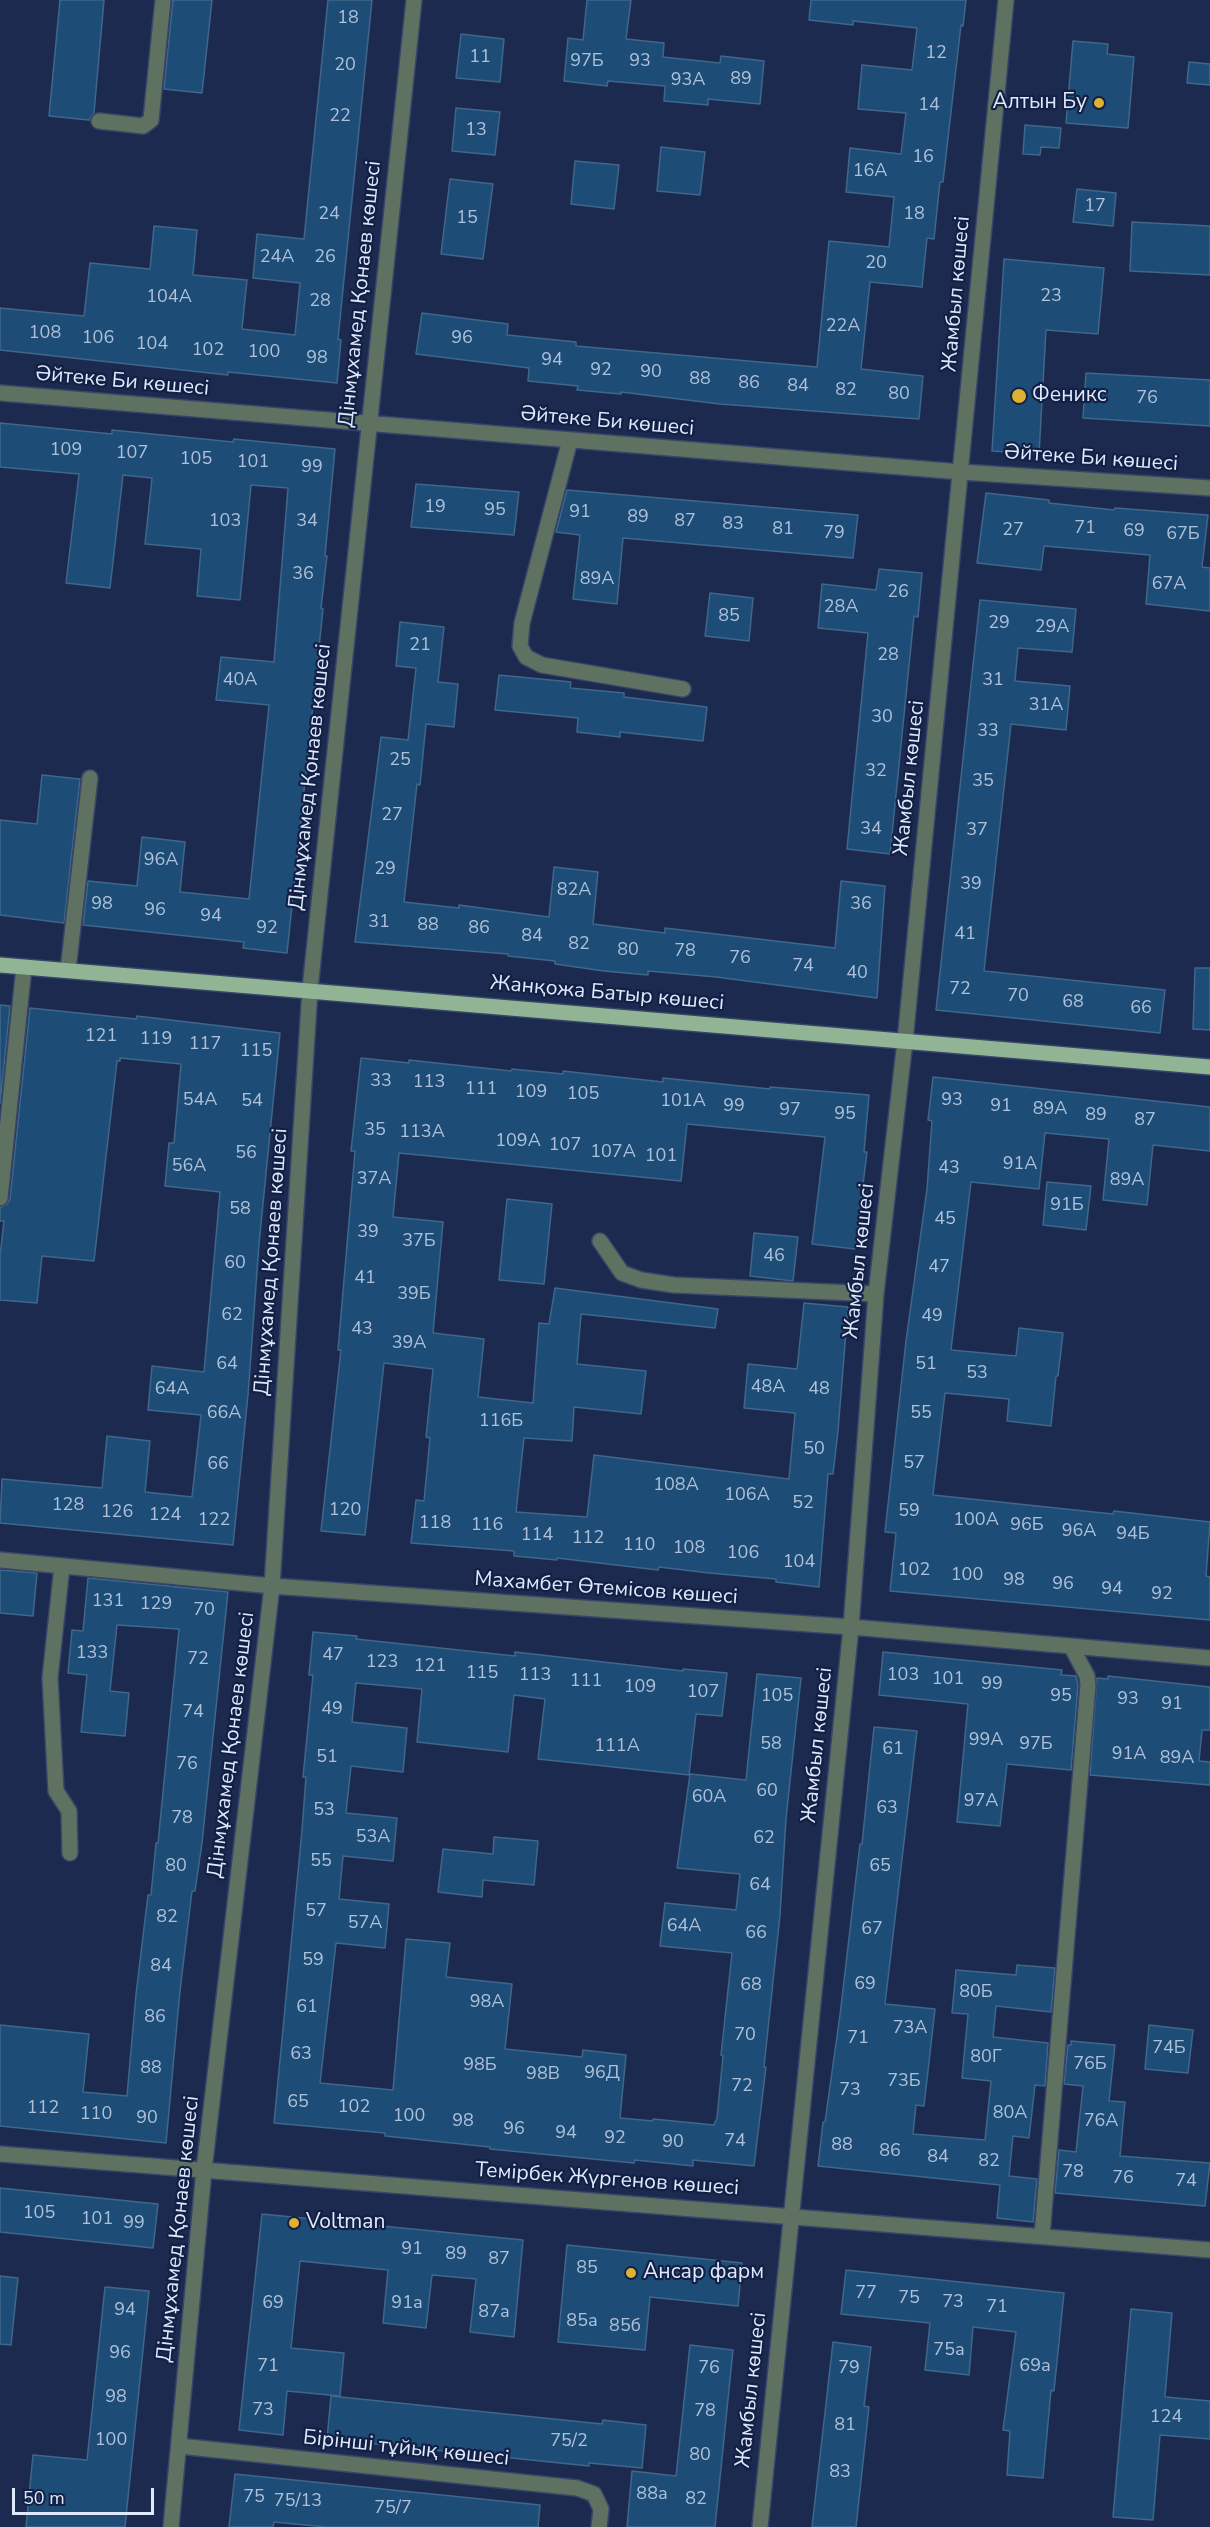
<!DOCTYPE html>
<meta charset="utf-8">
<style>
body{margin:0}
#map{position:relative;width:1210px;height:2527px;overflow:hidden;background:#1c2a50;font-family:"Nunito Sans",sans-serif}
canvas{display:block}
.scale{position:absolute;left:12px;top:2488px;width:142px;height:27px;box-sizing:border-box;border:3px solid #e0e8fc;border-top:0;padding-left:8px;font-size:18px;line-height:21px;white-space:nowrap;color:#e0e8fc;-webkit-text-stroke:4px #132045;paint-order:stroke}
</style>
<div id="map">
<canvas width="1210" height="2527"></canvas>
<div class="scale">50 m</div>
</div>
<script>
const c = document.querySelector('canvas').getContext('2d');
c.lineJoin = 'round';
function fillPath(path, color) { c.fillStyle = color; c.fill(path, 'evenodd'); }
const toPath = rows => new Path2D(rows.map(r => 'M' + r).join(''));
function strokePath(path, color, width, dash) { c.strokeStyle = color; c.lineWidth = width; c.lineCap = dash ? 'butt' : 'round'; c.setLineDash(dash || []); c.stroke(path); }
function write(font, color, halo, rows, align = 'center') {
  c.font = font + ' "Nunito Sans",sans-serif'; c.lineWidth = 4.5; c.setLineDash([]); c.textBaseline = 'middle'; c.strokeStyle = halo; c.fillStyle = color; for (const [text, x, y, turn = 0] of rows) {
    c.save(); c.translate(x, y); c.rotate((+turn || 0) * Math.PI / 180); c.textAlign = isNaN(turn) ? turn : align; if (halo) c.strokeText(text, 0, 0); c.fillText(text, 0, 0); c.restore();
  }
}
const building = toPath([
 [60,0,104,0,94,113,89,120,49,116,60,0],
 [173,0,212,0,202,93,164,89,173,0],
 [328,0,372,0,338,339,341,340,337,383,228,372,228,375,0,350,0,308,84,316,90,263,150,269,154,226,197,230,193,275,247,280,242,329,295,335,300,283,253,278,257,234,304,239,328,0],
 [587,0,631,0,626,39,664,43,663,57,720,63,721,56,764,61,760,104,708,99,708,105,664,101,665,86,608,81,607,86,564,81,568,38,583,40,587,0],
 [811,0,966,0,963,26,961,25,943,182,940,182,934,239,927,238,922,287,870,282,861,369,923,376,919,419,720,404,621,392,621,394,577,390,578,386,528,381,529,368,416,354,422,313,508,324,507,335,576,342,576,346,817,367,829,241,889,247,894,197,846,192,850,148,901,154,906,113,858,109,862,65,912,70,917,28,853,21,853,25,809,20,811,0],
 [461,34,504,39,500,82,456,78,461,34],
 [1073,41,1108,44,1107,54,1134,57,1128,128,1066,123,1073,41],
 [1189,62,1210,64,1210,85,1187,83,1189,62],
 [456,108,500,112,495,155,452,151,456,108],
 [1025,125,1061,128,1059,148,1041,147,1040,155,1023,154,1025,125],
 [661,147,705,152,700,195,657,191,661,147],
 [575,161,619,165,614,209,571,204,575,161],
 [450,179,493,184,483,259,441,254,450,179],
 [1077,189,1116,193,1113,226,1073,222,1077,189],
 [1132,222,1210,226,1210,275,1130,271,1132,222],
 [1004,259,1104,268,1098,334,1046,330,1039,454,992,451,1004,259],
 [1086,373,1210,380,1210,426,1083,418,1086,373],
 [0,423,112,434,112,430,233,442,234,439,335,449,325,556,327,556,321,608,323,609,287,953,243,948,244,942,83,925,88,881,137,886,142,837,185,842,180,892,249,899,269,705,216,700,221,657,274,662,288,488,251,485,240,600,197,596,201,549,145,544,152,478,123,475,110,588,66,583,79,474,0,467,0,423],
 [416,484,519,492,514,535,411,527,416,484],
 [567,490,858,515,853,558,623,538,617,604,573,599,580,535,556,532,567,490],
 [986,493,1049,500,1049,503,1114,510,1115,508,1208,515,1202,567,1210,568,1210,611,1146,604,1150,555,1044,546,1041,570,977,563,986,493],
 [879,569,922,573,918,617,914,616,890,854,847,849,868,633,818,628,822,584,876,590,879,569],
 [710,593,753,598,749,641,705,636,710,593],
 [980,600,1076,609,1072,652,1018,648,1015,681,1070,686,1066,730,1011,724,984,971,1165,990,1160,1033,936,1010,980,600],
 [400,622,444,627,438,682,458,684,454,727,426,724,420,785,417,784,404,902,459,908,459,905,549,917,554,867,598,872,593,924,665,933,665,928,835,948,841,881,885,886,877,998,716,977,648,971,648,975,604,971,555,964,555,961,508,956,508,954,355,942,381,737,408,740,416,668,396,666,400,622],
 [499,675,571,682,570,688,624,693,624,697,707,707,703,741,620,732,620,737,577,732,578,718,495,710,499,675],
 [42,775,80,779,64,923,0,915,0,820,37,824,42,775],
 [1195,968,1210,968,1210,1030,1193,1029,1195,968],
 [0,1005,10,1006,0,1104,0,1005],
 [30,1008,136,1019,137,1016,280,1033,259,1244,248,1395,233,1545,0,1523,2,1479,102,1488,107,1436,150,1441,145,1492,192,1497,201,1415,148,1410,152,1366,204,1372,220,1192,165,1186,169,1143,174,1143,181,1064,120,1058,120,1061,117,1061,94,1261,42,1256,37,1303,0,1300,0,1256,4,1221,0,1221,0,1208,7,1204,10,1199,30,1008],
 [361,1058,409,1063,409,1060,511,1071,512,1069,563,1074,563,1071,663,1082,663,1078,770,1089,770,1087,869,1095,864,1152,867,1152,855,1249,812,1244,825,1137,687,1124,681,1181,399,1153,393,1217,443,1222,433,1333,484,1339,478,1397,533,1403,539,1323,549,1324,555,1288,718,1309,715,1328,581,1314,577,1364,646,1371,641,1414,574,1407,572,1441,524,1438,516,1512,587,1517,594,1455,789,1479,795,1413,744,1408,748,1364,797,1369,804,1303,848,1307,838,1431,833,1474,828,1474,819,1587,776,1582,776,1579,709,1573,659,1567,658,1570,557,1558,557,1560,514,1556,514,1551,411,1543,416,1500,424,1501,430,1438,426,1437,433,1369,384,1363,365,1535,321,1531,341,1350,338,1350,355,1151,351,1151,361,1058],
 [933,1077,1210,1107,1210,1151,1153,1145,1147,1205,1103,1200,1109,1139,1045,1133,1039,1189,971,1182,951,1350,1016,1356,1019,1328,1063,1333,1058,1376,1056,1376,1051,1426,1007,1421,1009,1399,945,1393,933,1495,1113,1514,1114,1511,1210,1522,1206,1576,1210,1577,1210,1620,890,1591,896,1533,885,1532,906,1341,927,1189,932,1121,928,1120,933,1077],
 [1047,1182,1091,1186,1086,1230,1043,1225,1047,1182],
 [507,1199,552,1204,544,1284,499,1280,507,1199],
 [754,1233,798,1237,793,1281,750,1276,754,1233],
 [0,1570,37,1573,33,1616,0,1613,0,1570],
 [88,1578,228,1592,202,1843,195,1891,192,1891,180,1991,166,2143,0,2126,0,2025,89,2034,83,2092,127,2096,136,1994,148,1895,151,1895,156,1843,158,1843,179,1629,117,1625,110,1691,129,1693,125,1736,81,1732,87,1675,68,1673,72,1630,83,1631,88,1578],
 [313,1632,357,1636,356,1639,515,1656,515,1652,683,1671,683,1669,727,1673,722,1716,696,1714,689,1775,538,1759,545,1699,514,1695,508,1752,417,1742,422,1689,356,1683,352,1722,407,1728,403,1772,351,1766,346,1813,397,1818,393,1861,343,1856,339,1899,389,1904,385,1948,336,1943,320,2083,393,2090,406,1939,450,1943,446,1977,512,1984,505,2049,582,2057,583,2050,626,2055,620,2118,653,2121,653,2119,714,2125,717,2118,723,2056,721,2055,732,1953,660,1946,665,1903,736,1910,740,1874,677,1868,690,1774,746,1780,757,1674,801,1678,786,1819,780,1915,764,2067,766,2067,754,2166,693,2160,693,2166,635,2160,634,2163,490,2149,490,2147,385,2136,385,2133,274,2123,302,1830,306,1777,303,1777,313,1675,309,1675,313,1632],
 [883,1652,1062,1670,1061,1675,1076,1676,1078,1685,1071,1770,1007,1764,1000,1826,957,1822,968,1704,879,1695,883,1652],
 [1108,1676,1210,1687,1210,1730,1202,1730,1199,1761,1210,1762,1210,1785,1090,1775,1097,1678,1108,1679,1108,1676],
 [874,1727,917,1731,885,2004,935,2009,924,2106,916,2105,913,2134,985,2140,991,2081,962,2078,968,2014,952,2013,956,1970,1016,1975,1017,1965,1055,1968,1051,2012,996,2006,993,2037,1048,2043,1045,2086,1035,2085,1029,2138,1013,2136,1009,2176,1037,2179,1033,2222,997,2218,1000,2185,818,2166,823,2122,825,2122,840,2015,860,1844,862,1844,874,1727],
 [494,1837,538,1841,534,1885,483,1880,482,1897,438,1892,443,1849,493,1854,494,1837],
 [1149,2025,1193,2030,1188,2073,1145,2069,1149,2025],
 [1071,2041,1115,2045,1109,2101,1125,2102,1120,2156,1210,2163,1205,2206,1055,2193,1059,2150,1076,2152,1083,2086,1064,2084,1068,2045,1071,2045,1071,2041],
 [0,2188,158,2204,153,2248,0,2232,0,2188],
 [262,2214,523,2240,514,2337,470,2332,476,2279,432,2275,426,2328,383,2323,388,2270,300,2261,291,2348,344,2353,340,2396,287,2391,283,2435,239,2430,262,2214],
 [567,2245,742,2263,738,2306,650,2297,645,2350,558,2342,567,2245],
 [846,2270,1064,2293,1054,2391,1051,2390,1043,2478,1007,2475,1010,2431,1003,2430,1016,2332,973,2327,969,2375,925,2370,930,2323,841,2314,846,2270],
 [0,2276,18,2278,11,2345,0,2344,0,2276],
 [105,2287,149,2291,125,2527,26,2527,33,2455,87,2460,105,2287],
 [1131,2309,1172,2313,1165,2397,1210,2401,1210,2439,1160,2435,1153,2520,1113,2517,1131,2309],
 [833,2342,871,2347,864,2406,869,2407,856,2527,812,2527,833,2342],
 [690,2345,733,2350,715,2527,627,2527,632,2471,676,2476,690,2345],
 [331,2396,602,2424,603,2420,646,2425,642,2468,589,2463,589,2466,327,2439,331,2396],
 [235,2474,540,2505,538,2527,326,2527,274,2522,273,2527,229,2527,235,2474]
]);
const minor = toPath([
 [99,121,143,126,151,120,163,0],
 [0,393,961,472,1210,488],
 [570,440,522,623,520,646,526,657,542,665,683,689],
 [68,970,90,778],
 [0,1198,24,967],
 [600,1241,622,1273,641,1280,674,1285,876,1294],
 [0,1560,272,1586,851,1627,1210,1658],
 [62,1566,50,1678,56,1791,69,1811,70,1853],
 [0,2154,1210,2250],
 [1042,2235,1088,1685,1087,1676,1071,1646],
 [179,2446,577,2488,594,2494,601,2509,599,2527],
 [171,2527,204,2170,272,1586,310,989,414,0],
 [760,2527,851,1627,876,1294,905,1041,1006,0]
]);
const major = toPath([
 [0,965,1210,1067]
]);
const markers = [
 [1099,103,6,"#deb133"],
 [1019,396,8,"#deb133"],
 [294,2223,6,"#deb133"],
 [631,2273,6,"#deb133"]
];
const numberNames = [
 ["18",348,19],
 ["12",936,54],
 ["11",480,58],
 ["97Б",587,62],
 ["93",640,62],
 ["20",345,66],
 ["89",741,80],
 ["93А",688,81],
 ["14",929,106],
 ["22",340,117],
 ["13",476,131],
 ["16",923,158],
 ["16А",870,172],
 ["17",1095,207],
 ["24",329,215],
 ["18",914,215],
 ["15",467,219],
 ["24А",277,258],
 ["26",325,258],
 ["20",876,264],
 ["23",1051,297],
 ["104А",169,298],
 ["28",320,302],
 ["22А",843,327],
 ["108",45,334],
 ["106",98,339],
 ["96",462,339],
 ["104",152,345],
 ["102",208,351],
 ["100",264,353],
 ["98",317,359],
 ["94",552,361],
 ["92",601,371],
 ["90",651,373],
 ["88",700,380],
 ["86",749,384],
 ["84",798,387],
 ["82",846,391],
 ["80",899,395],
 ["76",1147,399],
 ["109",66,451],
 ["107",132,454],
 ["105",196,460],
 ["101",253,463],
 ["99",312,468],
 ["19",435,508],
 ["95",495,511],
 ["91",580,513],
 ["89",638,518],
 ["103",225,522],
 ["34",307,522],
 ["87",685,522],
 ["83",733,525],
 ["71",1085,529],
 ["81",783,530],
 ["27",1013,531],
 ["69",1134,532],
 ["79",834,534],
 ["67Б",1183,535],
 ["36",303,575],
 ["89А",597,580],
 ["67А",1169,585],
 ["26",898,593],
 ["28А",841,608],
 ["85",729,617],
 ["29",999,624],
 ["29А",1052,628],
 ["21",420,646],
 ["28",888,656],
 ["40А",240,681],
 ["31",993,681],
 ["31А",1046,706],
 ["30",882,718],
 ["33",988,732],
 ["25",400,761],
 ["32",876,772],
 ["35",983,782],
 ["27",392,816],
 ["34",871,830],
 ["37",977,831],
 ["96А",161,861],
 ["29",385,870],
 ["39",971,885],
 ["82А",574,891],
 ["98",102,905],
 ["36",861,905],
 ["96",155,911],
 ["94",211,917],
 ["31",379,923],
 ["88",428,926],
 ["92",267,929],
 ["86",479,929],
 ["41",965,935],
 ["84",532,937],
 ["82",579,945],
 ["80",628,951],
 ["78",685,952],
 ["76",740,959],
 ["74",803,967],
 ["40",857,974],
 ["72",960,990],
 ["70",1018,997],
 ["68",1073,1003],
 ["66",1141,1009],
 ["121",101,1037],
 ["119",156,1040],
 ["117",205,1045],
 ["115",256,1052],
 ["33",381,1082],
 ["113",429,1083],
 ["111",481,1090],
 ["109",531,1093],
 ["105",583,1095],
 ["54А",200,1101],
 ["93",952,1101],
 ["54",252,1102],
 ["101А",683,1102],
 ["99",734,1107],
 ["91",1001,1107],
 ["89А",1050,1110],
 ["97",790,1111],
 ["95",845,1115],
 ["89",1096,1116],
 ["87",1145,1121],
 ["35",375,1131],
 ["113А",422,1133],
 ["109А",518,1142],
 ["107",565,1146],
 ["107А",613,1153],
 ["56",246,1154],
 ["101",661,1157],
 ["91А",1020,1165],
 ["56А",189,1167],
 ["43",949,1169],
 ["37А",374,1180],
 ["89А",1127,1181],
 ["91Б",1067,1206],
 ["58",240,1210],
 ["45",945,1220],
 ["39",368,1233],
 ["37Б",419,1242],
 ["46",774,1257],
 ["60",235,1264],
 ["47",939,1268],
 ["41",365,1279],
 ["39Б",414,1295],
 ["62",232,1316],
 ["49",932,1317],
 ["43",362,1330],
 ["39А",409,1344],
 ["64",227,1365],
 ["51",926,1365],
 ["53",977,1374],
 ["48А",768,1388],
 ["64А",172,1390],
 ["48",819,1390],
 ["66А",224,1414],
 ["55",921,1414],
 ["116Б",501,1422],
 ["50",814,1450],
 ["57",914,1464],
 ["66",218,1465],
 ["108А",676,1486],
 ["106А",747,1496],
 ["52",803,1504],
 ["128",68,1506],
 ["120",345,1511],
 ["59",909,1512],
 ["126",117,1513],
 ["124",165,1516],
 ["122",214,1521],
 ["100А",976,1521],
 ["118",435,1524],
 ["116",487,1526],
 ["96Б",1027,1526],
 ["96А",1079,1532],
 ["94Б",1133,1535],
 ["114",537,1536],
 ["112",588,1539],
 ["110",639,1546],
 ["108",689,1549],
 ["106",743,1554],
 ["104",799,1563],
 ["102",914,1571],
 ["100",967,1576],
 ["98",1014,1581],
 ["96",1063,1585],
 ["94",1112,1590],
 ["92",1162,1595],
 ["131",108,1602],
 ["129",156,1605],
 ["70",204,1611],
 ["133",92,1654],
 ["47",333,1656],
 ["72",198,1660],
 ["123",382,1663],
 ["121",430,1667],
 ["115",482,1674],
 ["113",535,1676],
 ["103",903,1676],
 ["101",948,1680],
 ["111",586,1682],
 ["99",992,1685],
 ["109",640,1688],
 ["107",703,1693],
 ["105",777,1697],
 ["95",1061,1697],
 ["93",1128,1700],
 ["91",1172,1705],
 ["49",332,1710],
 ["74",193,1713],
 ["99А",986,1741],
 ["58",771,1745],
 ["97Б",1036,1745],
 ["111А",617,1747],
 ["61",893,1750],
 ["91А",1129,1755],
 ["51",327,1758],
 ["89А",1177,1759],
 ["76",187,1765],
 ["60",767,1792],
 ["60А",709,1798],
 ["97А",981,1802],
 ["63",887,1809],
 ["53",324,1811],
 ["78",182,1819],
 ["53А",373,1838],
 ["62",764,1839],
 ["55",321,1862],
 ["80",176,1867],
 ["65",880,1867],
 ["64",760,1886],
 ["57",316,1912],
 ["82",167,1918],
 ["57А",365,1924],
 ["64А",684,1927],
 ["67",872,1930],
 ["66",756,1934],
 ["59",313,1961],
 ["84",161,1967],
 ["69",865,1985],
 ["68",751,1986],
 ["80Б",976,1993],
 ["98А",487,2003],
 ["61",307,2008],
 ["86",155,2018],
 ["73А",910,2029],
 ["70",745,2036],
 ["71",858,2039],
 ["74Б",1169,2049],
 ["63",301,2055],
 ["80Г",986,2058],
 ["76Б",1090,2065],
 ["98Б",480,2066],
 ["88",151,2069],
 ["96Д",602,2074],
 ["98В",543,2075],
 ["73Б",904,2082],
 ["72",742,2087],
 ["73",850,2091],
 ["65",298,2103],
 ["102",354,2108],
 ["112",43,2109],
 ["80А",1010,2114],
 ["110",96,2115],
 ["100",409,2117],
 ["90",147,2119],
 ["98",463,2122],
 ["76А",1101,2122],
 ["96",514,2130],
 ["94",566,2134],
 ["92",615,2139],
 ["74",735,2142],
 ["90",673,2143],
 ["88",842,2146],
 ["86",890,2152],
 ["84",938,2158],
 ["82",989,2162],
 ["78",1073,2173],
 ["76",1123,2179],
 ["74",1186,2182],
 ["105",39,2214],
 ["101",97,2220],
 ["99",134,2224],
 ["91",412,2250],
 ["89",456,2255],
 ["87",499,2260],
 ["85",587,2269],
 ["77",866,2294],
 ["75",909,2299],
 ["73",953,2303],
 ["69",273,2304],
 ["91а",407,2304],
 ["71",997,2308],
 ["94",125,2311],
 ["87а",494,2313],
 ["85а",582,2322],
 ["85б",625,2327],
 ["75а",949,2351],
 ["96",120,2354],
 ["71",268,2367],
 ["69а",1035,2367],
 ["76",709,2369],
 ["79",849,2369],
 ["98",116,2398],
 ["73",263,2411],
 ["78",705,2412],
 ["124",1166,2418],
 ["81",845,2426],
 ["100",111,2441],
 ["75/2",569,2442],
 ["80",700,2456],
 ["83",840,2473],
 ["88а",652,2495],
 ["75",254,2498],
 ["82",696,2500],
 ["75/13",298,2502],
 ["75/7",393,2509]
];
const poiNames = [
 ["Алтын Бу",1087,103,"right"],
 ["Феникс",1032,396],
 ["Voltman",306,2223],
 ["Ансар фарм",643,2273]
];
const streetNames = [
 ["Дінмұхамед Қонаев көшесі",361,294,-84],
 ["Жамбыл көшесі",957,294,-85],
 ["Әйтеке Би көшесі",122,382,5],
 ["Әйтеке Би көшесі",607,422,5],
 ["Әйтеке Би көшесі",1091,459,4],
 ["Дінмұхамед Қонаев көшесі",311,777,-84],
 ["Жамбыл көшесі",910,778,-84],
 ["Жанқожа Батыр көшесі",607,994,5],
 ["Жамбыл көшесі",860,1261,-84],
 ["Дінмұхамед Қонаев көшесі",272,1262,-86],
 ["Махамбет Өтемісов көшесі",606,1589,4],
 ["Дінмұхамед Қонаев көшесі",232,1745,-83],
 ["Жамбыл көшесі",818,1745,-84],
 ["Темірбек Жүргенов көшесі",607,2180,4],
 ["Дінмұхамед Қонаев көшесі",179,2229,-84],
 ["Жамбыл көшесі",752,2390,-84],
 ["Бірінші тұйық көшесі",406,2449,6]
];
fillPath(building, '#1d4d76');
strokePath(building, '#40678a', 1.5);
strokePath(minor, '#374568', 18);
strokePath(major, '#374568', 18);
strokePath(minor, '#5f7161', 15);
strokePath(major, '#90b494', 15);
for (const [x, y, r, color] of markers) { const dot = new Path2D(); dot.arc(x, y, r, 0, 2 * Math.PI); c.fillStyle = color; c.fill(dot); strokePath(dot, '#132045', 2); }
write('18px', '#afc1da', null, numberNames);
write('21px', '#e0e8fc', '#132045', poiNames, 'left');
write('21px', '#e0e8fc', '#132045', streetNames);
</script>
